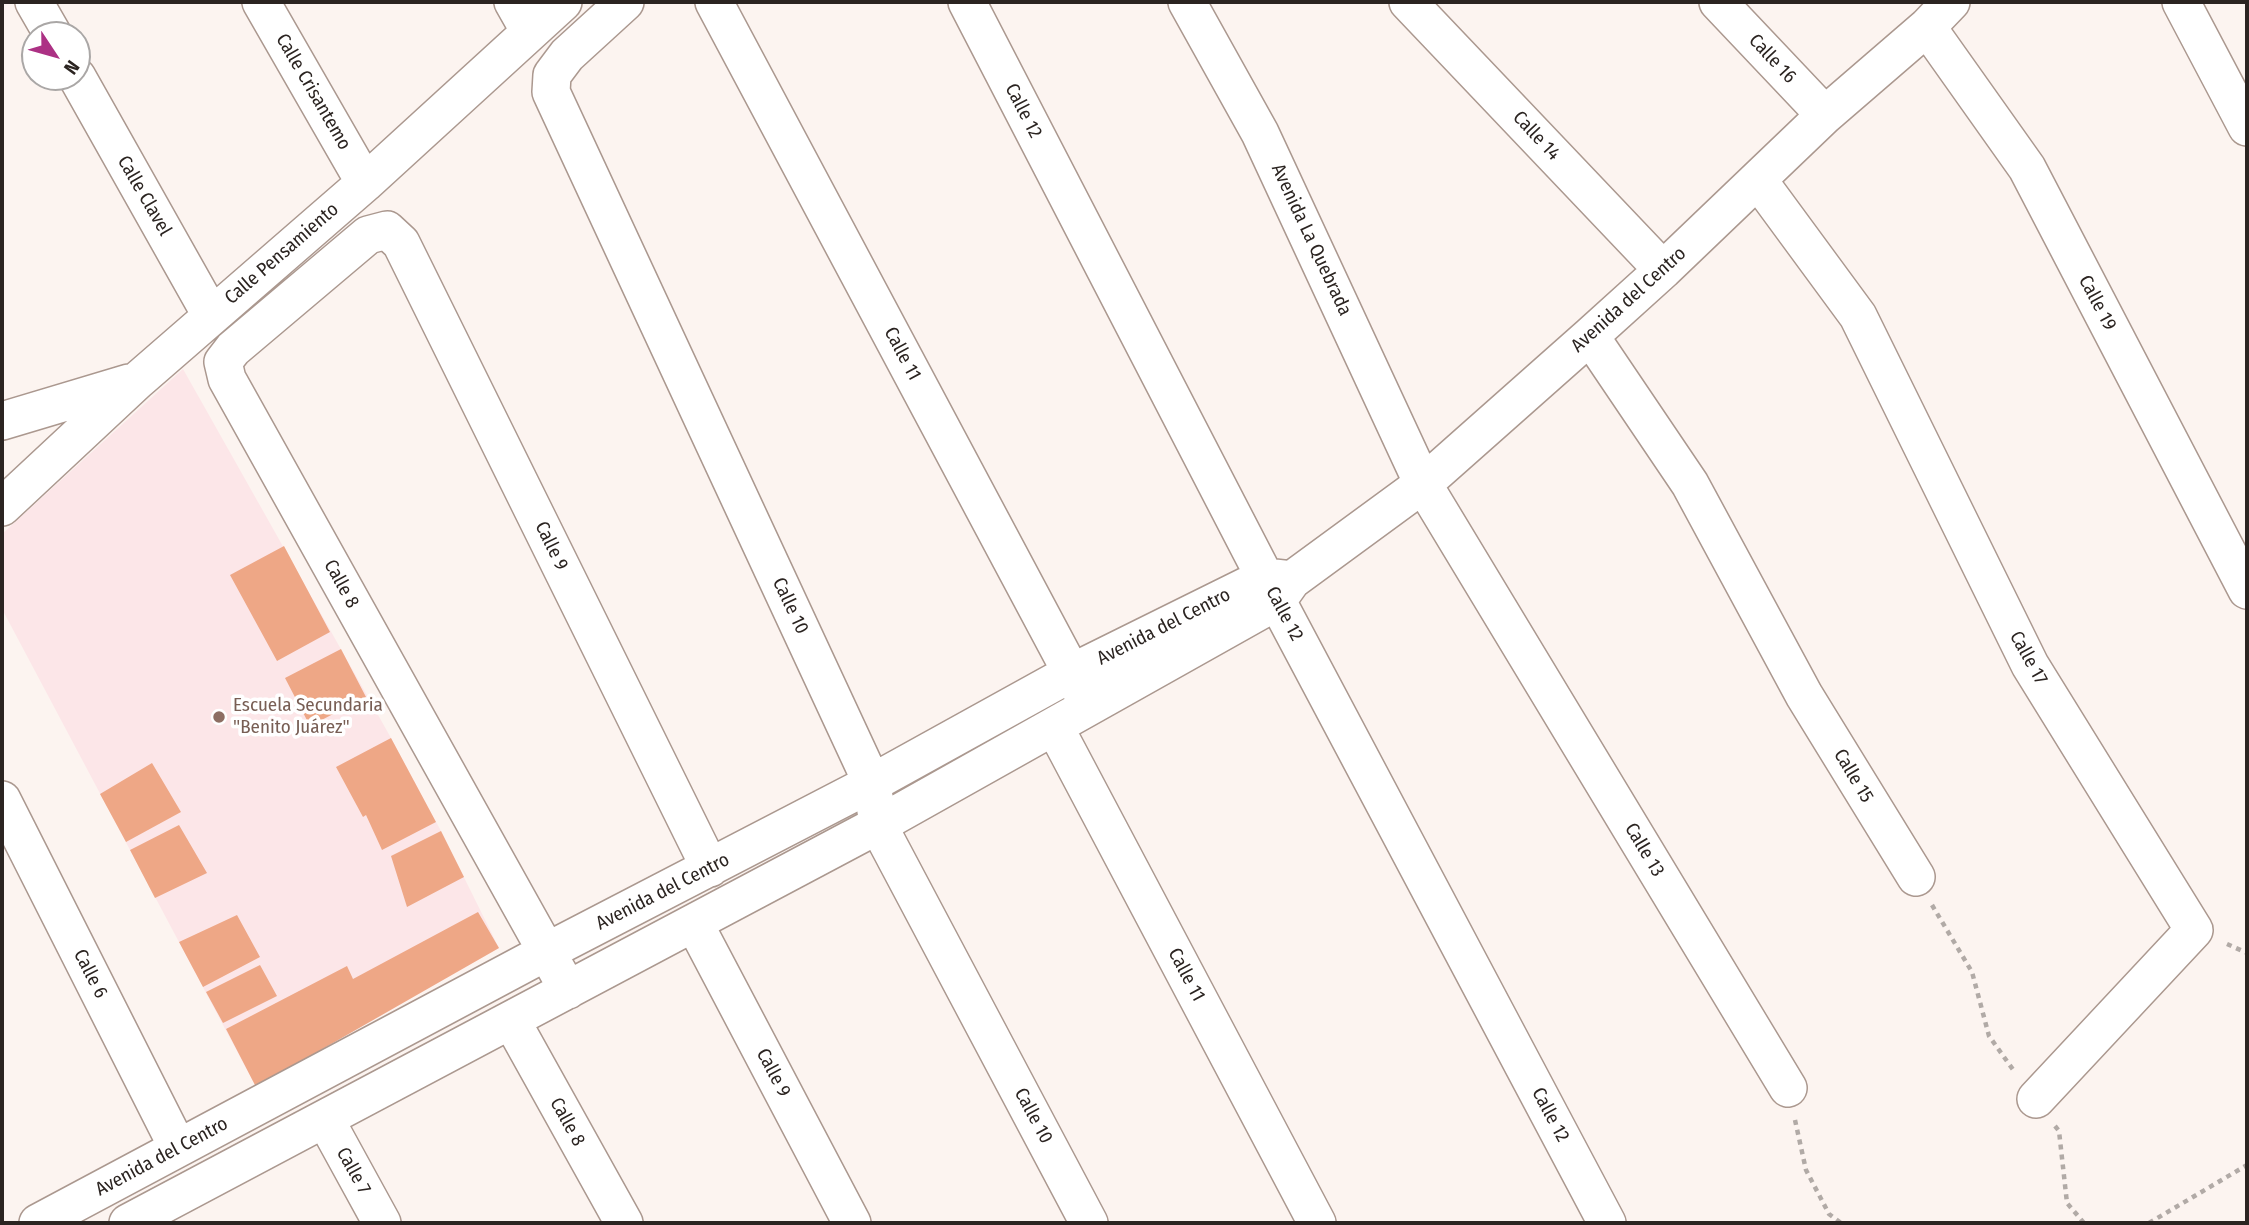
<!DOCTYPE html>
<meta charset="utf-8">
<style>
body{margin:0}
#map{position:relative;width:2249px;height:1225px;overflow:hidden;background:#fcf4f0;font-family:"Fira Sans Condensed",sans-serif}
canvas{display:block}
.frame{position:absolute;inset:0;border:4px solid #2b2421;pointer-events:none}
.north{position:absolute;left:21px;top:21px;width:70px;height:70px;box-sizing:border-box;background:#fff;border:2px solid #aaa7a6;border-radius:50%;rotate:126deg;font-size:19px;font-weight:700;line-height:28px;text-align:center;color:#2b2421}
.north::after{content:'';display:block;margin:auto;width:24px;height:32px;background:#ac3184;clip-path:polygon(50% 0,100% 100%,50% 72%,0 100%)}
</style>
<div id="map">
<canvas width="2249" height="1225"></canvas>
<div class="frame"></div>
<div class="north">N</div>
</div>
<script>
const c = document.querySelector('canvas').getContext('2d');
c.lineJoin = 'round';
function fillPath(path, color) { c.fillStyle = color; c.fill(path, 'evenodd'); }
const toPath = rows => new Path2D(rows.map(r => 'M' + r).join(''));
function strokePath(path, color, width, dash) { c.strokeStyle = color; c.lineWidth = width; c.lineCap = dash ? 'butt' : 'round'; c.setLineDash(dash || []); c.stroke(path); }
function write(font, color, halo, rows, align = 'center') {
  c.font = font + ' "Fira Sans Condensed",sans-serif'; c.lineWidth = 7; c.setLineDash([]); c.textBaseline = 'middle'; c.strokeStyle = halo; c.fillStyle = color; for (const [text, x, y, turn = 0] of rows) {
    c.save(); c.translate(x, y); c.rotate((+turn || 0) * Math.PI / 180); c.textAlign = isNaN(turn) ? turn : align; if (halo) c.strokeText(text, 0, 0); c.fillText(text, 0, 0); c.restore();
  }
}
const education = toPath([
 [183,369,391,738,441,831,499,948,256,1087,2,609,2,534]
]);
const building = toPath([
 [284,546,330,632,277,661,230,575],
 [341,649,366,697,310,726,285,678],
 [391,738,436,822,382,850,366,815,363,817,336,767],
 [152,763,181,812,126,842,100,794],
 [179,825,207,873,155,898,130,850],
 [441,831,464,877,407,907,391,856],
 [478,912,499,948,256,1087,226,1029,347,966,353,979],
 [237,915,260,957,203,987,179,942],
 [260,965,277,996,223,1023,206,992]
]);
const path = toPath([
 [1932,905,1972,972,1989,1036,2014,1071],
 [2227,944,2247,953],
 [1795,1120,1806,1170,1829,1214,1841,1223],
 [2055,1126,2059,1131,2067,1203,2084,1223],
 [2149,1223,2247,1165]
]);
const minor = toPath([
 [34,2,53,35],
 [261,2,365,183],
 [513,2,530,32],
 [625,2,567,55,552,75,551,92,872,783,878,825,1089,1223],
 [714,2,1084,696],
 [967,2,1277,601,1607,1223],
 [1187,2,1260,133,1423,484,1788,1088],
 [1408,2,1663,270],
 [1718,2,1825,115],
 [2181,2,2247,127],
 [1927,27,2027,168,2247,590],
 [77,77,211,315],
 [1758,180,1858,316,2030,665,2194,930,2036,1099],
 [1590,336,1690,484,1804,695,1916,877],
 [2,421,129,383],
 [2,507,137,381,365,183,563,2],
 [1054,726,1317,1223],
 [2,800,178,1148],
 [694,923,852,1223],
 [568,990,227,379,223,362,233,349,368,235,387,230,401,243,710,868],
 [511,1020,624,1223],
 [325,1119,382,1223],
 [38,1223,546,952,872,783,1071,673,1265,577,1292,580],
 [128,1223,878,825,1277,601,1292,580,1423,484,1590,336,1663,270,1825,115,1927,27,1951,2]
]);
const markers = [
 [219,717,7,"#8d6e63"]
];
const streetNames = [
 ["Calle 16",1772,59,47],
 ["Calle Crisantemo",313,92,60],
 ["Calle 12",1023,111,63],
 ["Calle 14",1536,136,47],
 ["Calle Clavel",144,196,60],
 ["Avenida La Quebrada",1311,240,65],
 ["Calle Pensamiento",282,254,-41],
 ["Avenida del Centro",1629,300,-42],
 ["Calle 19",2097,303,62],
 ["Calle 11",902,354,62],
 ["Calle 9",551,546,64],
 ["Calle 8",341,584,61],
 ["Calle 10",790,606,65],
 ["Calle 12",1284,614,62],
 ["Avenida del Centro",1164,627,-27],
 ["Calle 17",2028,658,61],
 ["Calle 15",1853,776,59],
 ["Calle 13",1644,850,59],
 ["Avenida del Centro",663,892,-27],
 ["Calle 6",90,974,63],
 ["Calle 11",1186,975,62],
 ["Calle 9",773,1073,62],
 ["Calle 12",1550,1115,62],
 ["Calle 10",1033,1116,62],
 ["Calle 8",567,1122,61],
 ["Avenida del Centro",162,1157,-28],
 ["Calle 7",353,1171,61]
];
const educationNames = [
 ["Escuela Secundaria",233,706],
 ["\"Benito Juárez\"",233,728]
];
fillPath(education, '#fce6e8');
fillPath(building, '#eea786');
strokePath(minor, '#ab988f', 40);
strokePath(path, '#b1aaa6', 4.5, [5, 5]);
strokePath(minor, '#fff', 37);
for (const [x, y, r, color] of markers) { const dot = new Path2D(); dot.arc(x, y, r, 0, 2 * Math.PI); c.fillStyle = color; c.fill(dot); strokePath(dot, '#fff', 2.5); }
write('19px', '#2b2421', '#fff', streetNames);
write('19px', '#785e54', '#fff', educationNames, 'left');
</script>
